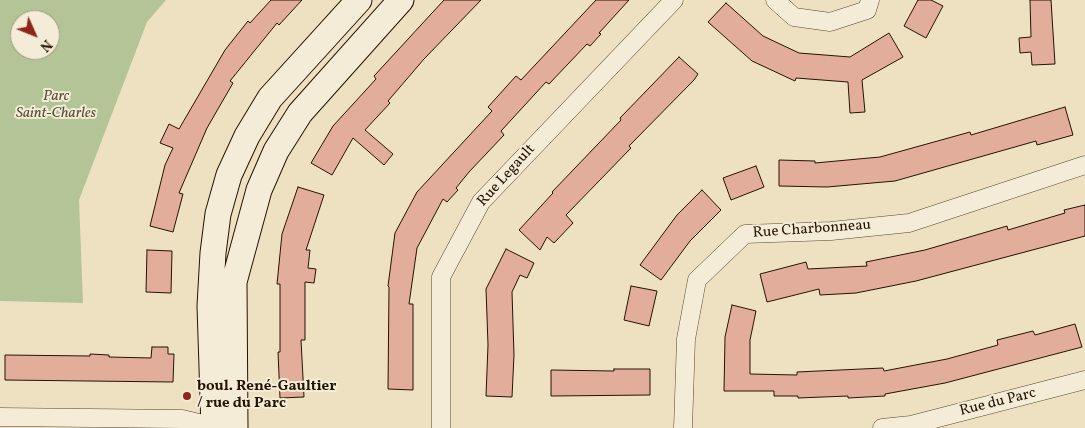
<!DOCTYPE html>
<meta charset="utf-8">
<style>
body{margin:0}
#map{position:relative;width:1085px;height:428px;overflow:hidden;background:#eee1c1;font-family:Vollkorn,serif}
canvas{display:block}
.north{position:absolute;left:10px;top:10px;width:50px;height:50px;box-sizing:border-box;background:#f4ecd7;border:1px solid #a19581;border-radius:50%;rotate:134deg;font-size:14px;font-weight:700;line-height:20px;text-align:center;color:#251301}
.north::after{content:'';display:block;margin:auto;width:18px;height:22px;background:#8f2418;clip-path:polygon(50% 0,100% 100%,50% 72%,0 100%)}
</style>
<div id="map">
<canvas width="1085" height="428"></canvas>
<div class="north">N</div>
</div>
<script>
const c = document.querySelector('canvas').getContext('2d');
c.lineJoin = 'round';
function fillPath(path, color) { c.fillStyle = color; c.fill(path, 'evenodd'); }
const toPath = rows => new Path2D(rows.map(r => 'M' + r).join(''));
function strokePath(path, color, width, dash) { c.strokeStyle = color; c.lineWidth = width; c.lineCap = dash ? 'butt' : 'round'; c.setLineDash(dash || []); c.stroke(path); }
function write(font, color, halo, rows, align = 'center') {
  c.font = font + ' Vollkorn,serif'; c.lineWidth = 4; c.setLineDash([]); c.textBaseline = 'middle'; c.strokeStyle = halo; c.fillStyle = color; for (const [text, x, y, turn = 0] of rows) {
    c.save(); c.translate(x, y); c.rotate((+turn || 0) * Math.PI / 180); c.textAlign = isNaN(turn) ? turn : align; if (halo) c.strokeText(text, 0, 0); c.fillText(text, 0, 0); c.restore();
  }
}
const green = toPath([
 [0,0,166,0,147,22,79,200,83,303,0,301],
 [20,20,50,20,50,50,20,50]
]);
const building = toPath([
 [271,0,302,0,279,25,277,23,230,81,233,83,207,128,179,193,183,194,173,232,150,226,165,165,173,148,160,143,169,124,179,129,225,50,248,21,250,23,271,0],
 [444,0,481,0,424,59,388,101,390,103,365,130,393,154,384,165,353,138,332,175,311,163,333,126,376,79,374,76,444,0],
 [596,0,629,0,599,33,601,34,590,46,587,44,549,84,546,82,501,131,504,135,469,172,456,188,458,190,447,202,443,199,417,248,409,304,413,304,413,390,388,389,389,287,388,286,395,233,417,192,492,111,488,107,516,76,521,80,596,0],
 [918,0,931,0,943,6,926,38,904,26,918,0],
 [1030,0,1051,0,1055,64,1032,65,1031,52,1020,53,1019,38,1031,37,1030,0],
 [726,3,763,36,799,53,850,57,889,33,903,57,862,80,865,112,850,113,848,82,796,78,795,81,752,61,708,22,726,3],
 [679,57,698,74,694,80,629,146,631,148,566,215,573,223,554,243,547,237,540,250,519,230,553,193,552,192,621,120,620,118,679,57],
 [1065,107,1073,135,1037,145,1036,141,895,181,827,187,779,186,779,160,815,161,815,163,880,157,970,132,971,135,1065,107],
 [756,166,764,187,731,200,723,178,756,166],
 [298,187,324,195,306,250,310,250,308,268,316,269,314,283,305,282,305,340,301,340,304,397,280,398,278,352,280,352,280,284,277,284,282,234,298,187],
 [702,190,721,210,690,241,661,280,640,265,677,215,702,190],
 [1085,205,1085,236,916,281,856,293,820,295,819,289,767,302,760,274,806,262,808,269,867,266,866,262,925,250,1007,226,1008,230,1065,213,1064,210,1085,205],
 [506,249,534,263,527,278,520,275,512,292,514,355,512,397,486,396,488,345,486,289,506,249],
 [147,250,172,251,171,293,146,292,147,250],
 [631,286,657,291,649,326,624,320,631,286],
 [732,305,756,311,750,340,750,374,797,375,797,372,883,368,884,371,947,359,998,345,997,340,1033,331,1035,335,1075,324,1082,347,945,383,885,394,885,396,848,398,848,396,798,398,798,396,774,396,774,391,724,391,725,337,732,305],
 [152,347,168,347,168,354,174,354,173,382,5,380,5,355,90,356,90,354,109,355,109,357,151,358,152,347],
 [614,369,650,369,650,395,551,396,551,370,614,371,614,369]
]);
const street = toPath([
 [775,0,794,17,830,22,867,10,870,0],
 [0,417,182,419,220,428],
 [441,428,441,277,481,202,674,0],
 [683,428,686,339,697,280,745,234,831,231,909,223,1085,165],
 [882,428,911,425,1085,380]
]);
const secondary = toPath([
 [214,428,210,306,213,253,218,214,229,175,247,136,270,98,359,0],
 [235,428,234,282,259,190,276,151,300,113,401,0]
]);
const markers = [
 [187,396,5,"#8f2418"]
];
const parkNames = [
 ["Parc",56,97],
 ["Saint-Charles",56,114]
];
const streetNames = [
 ["Rue Legault",507,176,-48],
 ["Rue Charbonneau",812,230,-4],
 ["Rue du Parc",998,403,-14]
];
const poiNames = [
 ["boul. René-Gaultier",197,387],
 ["/ rue du Parc",197,404]
];
fillPath(green, '#b3c497');
fillPath(building, '#e2ad9a');
strokePath(building, '#251301', 1);
strokePath(street, '#574631', 19);
strokePath(secondary, '#251301', 27);
strokePath(street, '#f4ecd7', 18);
strokePath(secondary, '#f4ecd7', 25);
for (const [x, y, r, color] of markers) { const dot = new Path2D(); dot.arc(x, y, r, 0, 2 * Math.PI); c.fillStyle = color; c.fill(dot); strokePath(dot, '#f4ecd7', 2); }
write('italic 15px', '#575136', '#f4ecd7', parkNames);
write('15px', '#251301', '#f4ecd7', streetNames);
write('bold 15px', '#251301', '#f4ecd7', poiNames, 'left');
</script>
